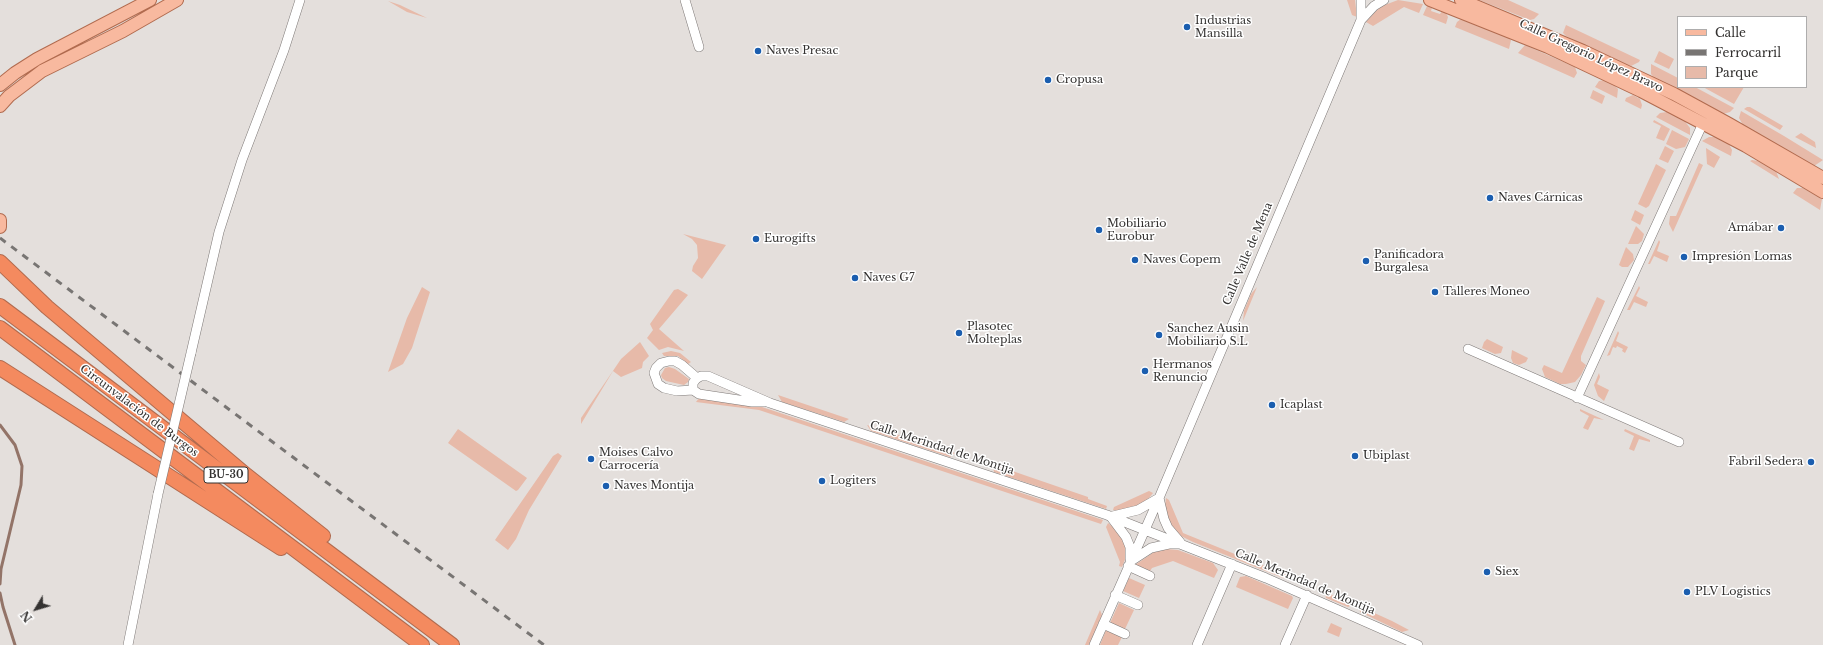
<!DOCTYPE html>
<meta charset="utf-8">
<style>
body{margin:0}
#map{position:relative;width:1823px;height:645px;overflow:hidden;background:#e4dfdc;font-family:"Libre Baskerville",serif}
canvas{display:block}
.legend{position:absolute;left:1677px;top:16px;width:130px;height:72px;box-sizing:border-box;background:#fff;border:1px solid #aeadad;margin:0;padding:5px 7px;list-style:none;font-size:12px;color:#343231}
.legend li{display:flex;align-items:center;gap:8px;height:20px}
.legend b{width:20px;border:1px solid #aeadad}
.north{position:absolute;left:16px;top:589px;width:40px;height:40px;-webkit-text-stroke:3px #fff;paint-order:stroke;rotate:232deg;font-size:11px;font-weight:700;line-height:16px;text-align:center;color:#343231}
.north::after{content:'';display:block;margin:auto;width:14px;height:18px;background:#343231;clip-path:polygon(50% 0,100% 100%,50% 72%,0 100%)}
</style>
<div id="map">
<canvas width="1823" height="645"></canvas>
<ul class="legend">
<li><b style="height:5px;background:#f8b99f"></b>Calle</li>
<li><b style="height:5px;background:#787573"></b>Ferrocarril</li>
<li><b style="height:11px;background:#e7baa9"></b>Parque</li>
</ul>
<div class="north">N</div>
</div>
<script>
const c = document.querySelector('canvas').getContext('2d');
c.lineJoin = 'round';
function fillPath(path, color) { c.fillStyle = color; c.fill(path, 'evenodd'); }
const toPath = rows => new Path2D(rows.map(r => 'M' + r).join(''));
function strokePath(path, color, width, dash) { c.strokeStyle = color; c.lineWidth = width; c.lineCap = dash ? 'butt' : 'round'; c.setLineDash(dash || []); c.stroke(path); }
function write(font, color, halo, rows, align = 'center') {
  c.font = font + ' "Libre Baskerville",serif'; c.lineWidth = 3; c.setLineDash([]); c.textBaseline = 'middle'; c.strokeStyle = halo; c.fillStyle = color; for (const [text, x, y, turn = 0] of rows) {
    c.save(); c.translate(x, y); c.rotate((+turn || 0) * Math.PI / 180); c.textAlign = isNaN(turn) ? turn : align; if (halo) c.strokeText(text, 0, 0); c.fillText(text, 0, 0); c.restore();
  }
}
const green = toPath([
 [1347,0,1355,0,1357,17,1352,15],
 [1398,0,1423,4,1419,13,1404,7,1373,26,1366,22,1375,12,1382,6],
 [1479,0,1508,0,1539,14,1534,19,1530,20],
 [388,1,400,5,427,18,407,12],
 [1427,6,1432,8,1431,11,1440,14,1442,11,1446,13,1448,17,1446,24,1423,15],
 [1461,19,1508,37,1511,40,1509,49,1455,27,1457,22],
 [1566,25,1640,60,1639,62,1631,66,1625,64,1566,36,1563,33],
 [1525,45,1575,67,1577,73,1574,78,1518,53],
 [1659,51,1674,59,1669,69,1654,62],
 [1651,64,1678,78,1678,87,1695,87,1734,108,1730,112,1723,114,1655,79,1651,74],
 [1604,80,1614,85,1618,89,1617,98,1595,87,1599,81],
 [1703,87,1744,87,1734,104],
 [1593,90,1605,96,1602,104,1590,98],
 [1633,95,1640,99,1642,105,1641,109,1625,101,1626,98],
 [1747,107,1750,107,1783,126,1780,130,1744,109],
 [1741,111,1784,136,1823,160,1814,166,1743,125,1739,118],
 [1667,112,1684,120,1690,128,1690,135,1656,117,1660,113],
 [1654,120,1670,129,1664,141,1656,138,1661,126,1653,122],
 [1672,130,1689,139,1685,147,1676,149,1666,144],
 [1801,133,1815,142,1816,148,1795,137],
 [1709,137,1716,137,1729,144,1732,150,1731,156,1702,141],
 [1665,146,1674,151,1668,163,1659,159],
 [1706,148,1720,157,1714,168,1707,164],
 [1752,160,1758,161,1776,171,1779,179,1750,161],
 [1699,163,1703,165,1673,232,1669,224,1670,216,1676,216],
 [1656,164,1666,170,1649,206,1646,208,1638,204],
 [1797,188,1803,188,1822,199,1820,210,1793,193],
 [1635,210,1644,215,1640,225,1631,220],
 [1636,226,1644,234,1642,241,1638,244,1628,244],
 [683,234,726,245,702,279,692,271,693,266,698,258,697,245,692,239],
 [1659,240,1660,242,1657,251,1669,256,1667,262,1654,256,1650,264,1648,264],
 [1626,247,1633,254,1634,260,1628,267,1622,267,1619,265],
 [1639,286,1640,288,1636,296,1648,302,1646,307,1634,302,1630,310,1627,310],
 [422,287,430,292,412,348,403,364,388,372,407,318],
 [1257,287,1243,321,1244,311,1251,294],
 [678,289,688,295,659,329,684,351,668,347,659,350,647,338,653,330,650,324,674,290],
 [1597,297,1605,301,1581,356,1581,361,1586,365,1581,375,1575,382,1566,384,1560,384,1545,377,1542,369,1544,365,1562,373],
 [1618,331,1619,333,1616,341,1628,347,1625,353,1622,351,1623,349,1617,346,1616,348,1613,347,1610,355,1607,356],
 [1487,339,1503,347,1501,353,1495,354,1482,348,1484,342],
 [640,342,649,356,643,362,642,368,621,377,613,371,581,424,581,418,621,359],
 [1512,350,1528,358,1526,362,1519,365,1513,363,1511,358],
 [671,351,680,353,691,362,688,364,678,356,664,356,662,353],
 [669,367,675,369,689,379,688,382,684,385,666,381,662,378,661,375,665,368],
 [1599,373,1600,377,1597,384,1609,390,1604,401,1598,396,1594,385],
 [778,395,849,419,844,422,782,402],
 [699,398,762,407,1103,520,1101,524,759,410,696,402],
 [1580,409,1604,420,1594,418,1588,430,1583,428,1589,416,1580,411],
 [867,425,955,453,950,457,944,455,871,431],
 [458,429,527,478,518,490,516,491,448,443],
 [1625,429,1650,440,1650,442,1639,439,1634,451,1629,449,1634,436,1624,431],
 [558,453,562,456,529,510,516,539,508,550,495,540,553,456],
 [992,464,1088,497,1088,499,1107,506,1106,509,994,472],
 [1149,491,1153,493,1149,498,1138,507,1118,511,1113,510,1114,507],
 [1166,498,1169,500,1183,533,1289,576,1283,578,1193,542,1181,536,1168,521,1165,506],
 [1108,523,1117,530,1126,545,1126,557,1122,567,1119,566,1120,562,1106,527],
 [1166,549,1178,550,1213,563,1218,570,1214,578,1173,561,1152,568,1150,571,1135,565,1154,552],
 [1246,576,1292,596,1293,598,1288,609,1236,587,1240,577],
 [1129,578,1145,585,1139,598,1123,591],
 [1325,592,1353,604,1352,605,1348,607,1326,598],
 [1119,603,1134,610,1125,629,1110,623],
 [1359,606,1392,621,1409,630,1402,632,1360,612],
 [1100,610,1102,615,1089,645,1085,645],
 [1331,623,1342,628,1339,637,1327,632],
 [1106,630,1122,637,1118,645,1100,645]
]);
const stream = toPath([
 [0,425,15,445,22,466,21,485,1,569,0,584],
 [0,593,3,607,15,645]
]);
const minor = toPath([
 [685,0,699,47],
 [1361,0,1361,20],
 [1468,349,1679,442],
 [191,353,219,232,242,160,284,50,300,0],
 [697,378,682,365,675,361,669,361,661,363,656,368,654,373,658,384,664,388,677,391,693,390,699,394,752,402,764,402],
 [693,390,693,383,696,379,701,376,708,376,770,403,1107,515,1266,578,1418,645],
 [1577,398,1703,123],
 [1159,498,1164,519,1168,528,1180,542],
 [1113,516,1138,510,1159,498],
 [1111,517,1126,537,1130,547,1130,559],
 [1131,561,1151,548,1169,544,1178,544],
 [1128,566,1150,576],
 [1115,595,1138,605],
 [1103,624,1125,634],
 [128,645,158,494],
 [1094,645,1159,498,1361,20,1374,6,1384,0],
 [1197,645,1232,564],
 [1285,645,1307,595]
]);
const major = toPath([
 [1430,0,1548,47,1641,91,1746,146,1823,192],
 [1461,0,1583,51,1674,94,1729,124,1823,178],
 [0,85,15,73,37,59,150,0],
 [0,106,9,96,42,71,123,31,177,0],
 [0,220,0,227]
]);
const highway = toPath([
 [0,262,47,307,246,475,323,536],
 [0,306,452,645],
 [0,328,422,645],
 [0,368,281,548]
]);
const rail = toPath([
 [0,238,544,645]
]);
const minorBridge = toPath([
 [158,494,191,353]
]);
const markers = [
 [1187,27,4,"#1b5eaf"],
 [758,51,4,"#1b5eaf"],
 [1048,80,4,"#1b5eaf"],
 [1490,198,4,"#1b5eaf"],
 [1781,228,4,"#1b5eaf"],
 [1099,230,4,"#1b5eaf"],
 [756,239,4,"#1b5eaf"],
 [1684,257,4,"#1b5eaf"],
 [1135,260,4,"#1b5eaf"],
 [1366,261,4,"#1b5eaf"],
 [855,278,4,"#1b5eaf"],
 [1435,292,4,"#1b5eaf"],
 [959,333,4,"#1b5eaf"],
 [1159,335,4,"#1b5eaf"],
 [1145,371,4,"#1b5eaf"],
 [1272,405,4,"#1b5eaf"],
 [1355,456,4,"#1b5eaf"],
 [591,459,4,"#1b5eaf"],
 [1811,462,4,"#1b5eaf"],
 [822,481,4,"#1b5eaf"],
 [606,486,4,"#1b5eaf"],
 [1487,572,4,"#1b5eaf"],
 [1687,592,4,"#1b5eaf"]
];
const shields = [
 [226,475,44]
];
const shieldNames = [
 ["BU-30",226,475]
];
const poiNames = [
 ["Industrias",1195,21],
 ["Mansilla",1195,34],
 ["Naves Presac",766,51],
 ["Cropusa",1056,80],
 ["Naves Cárnicas",1498,198],
 ["Mobiliario",1107,224],
 ["Eurobur",1107,237],
 ["Amábar",1773,228,"right"],
 ["Eurogifts",764,239],
 ["Panificadora",1374,255],
 ["Burgalesa",1374,268],
 ["Impresión Lomas",1692,257],
 ["Naves Copem",1143,260],
 ["Naves G7",863,278],
 ["Talleres Moneo",1443,292],
 ["Plasotec",967,327],
 ["Molteplas",967,340],
 ["Sanchez Ausin",1167,329],
 ["Mobiliario S.L",1167,342],
 ["Hermanos",1153,365],
 ["Renuncio",1153,378],
 ["Icaplast",1280,405],
 ["Moises Calvo",599,453],
 ["Carrocería",599,466],
 ["Ubiplast",1363,456],
 ["Fabril Sedera",1803,462,"right"],
 ["Logiters",830,481],
 ["Naves Montija",614,486],
 ["Siex",1495,572],
 ["PLV Logistics",1695,592]
];
const streetNames = [
 ["Calle Gregorio López Bravo",1591,56,25],
 ["Calle Valle de Mena",1248,254,-67],
 ["Circunvalación de Burgos",139,411,37],
 ["Calle Merindad de Montija",942,448,18],
 ["Calle Merindad de Montija",1305,582,23]
];
fillPath(green, '#e7baa9');
strokePath(stream, '#937468', 3);
strokePath(minor, '#7f7a78', 10);
strokePath(major, '#b16b4f', 14);
strokePath(highway, '#b16b4f', 16);
strokePath(minor, '#fff', 9);
strokePath(major, '#f8b99f', 12);
strokePath(highway, '#f48a5f', 14);
strokePath(rail, '#787573', 3, [7, 7]);
strokePath(minorBridge, '#7f7a78', 10, []);
strokePath(minorBridge, '#fff', 9);
for (const [x, y, r, color] of markers) { const dot = new Path2D(); dot.arc(x, y, r, 0, 2 * Math.PI); c.fillStyle = color; c.fill(dot); strokePath(dot, '#fff', 1.5); }
for (const [x, y, w] of shields) { const box = new Path2D(); box.roundRect(x - w / 2, y - 8, w, 16, 3); c.fillStyle = '#fff'; c.fill(box); strokePath(box, '#343231', 1); }
write('bold 10px', '#343231', null, shieldNames);
write('11px', '#343231', '#fff', poiNames, 'left');
write('11px', '#343231', '#fff', streetNames);
</script>
